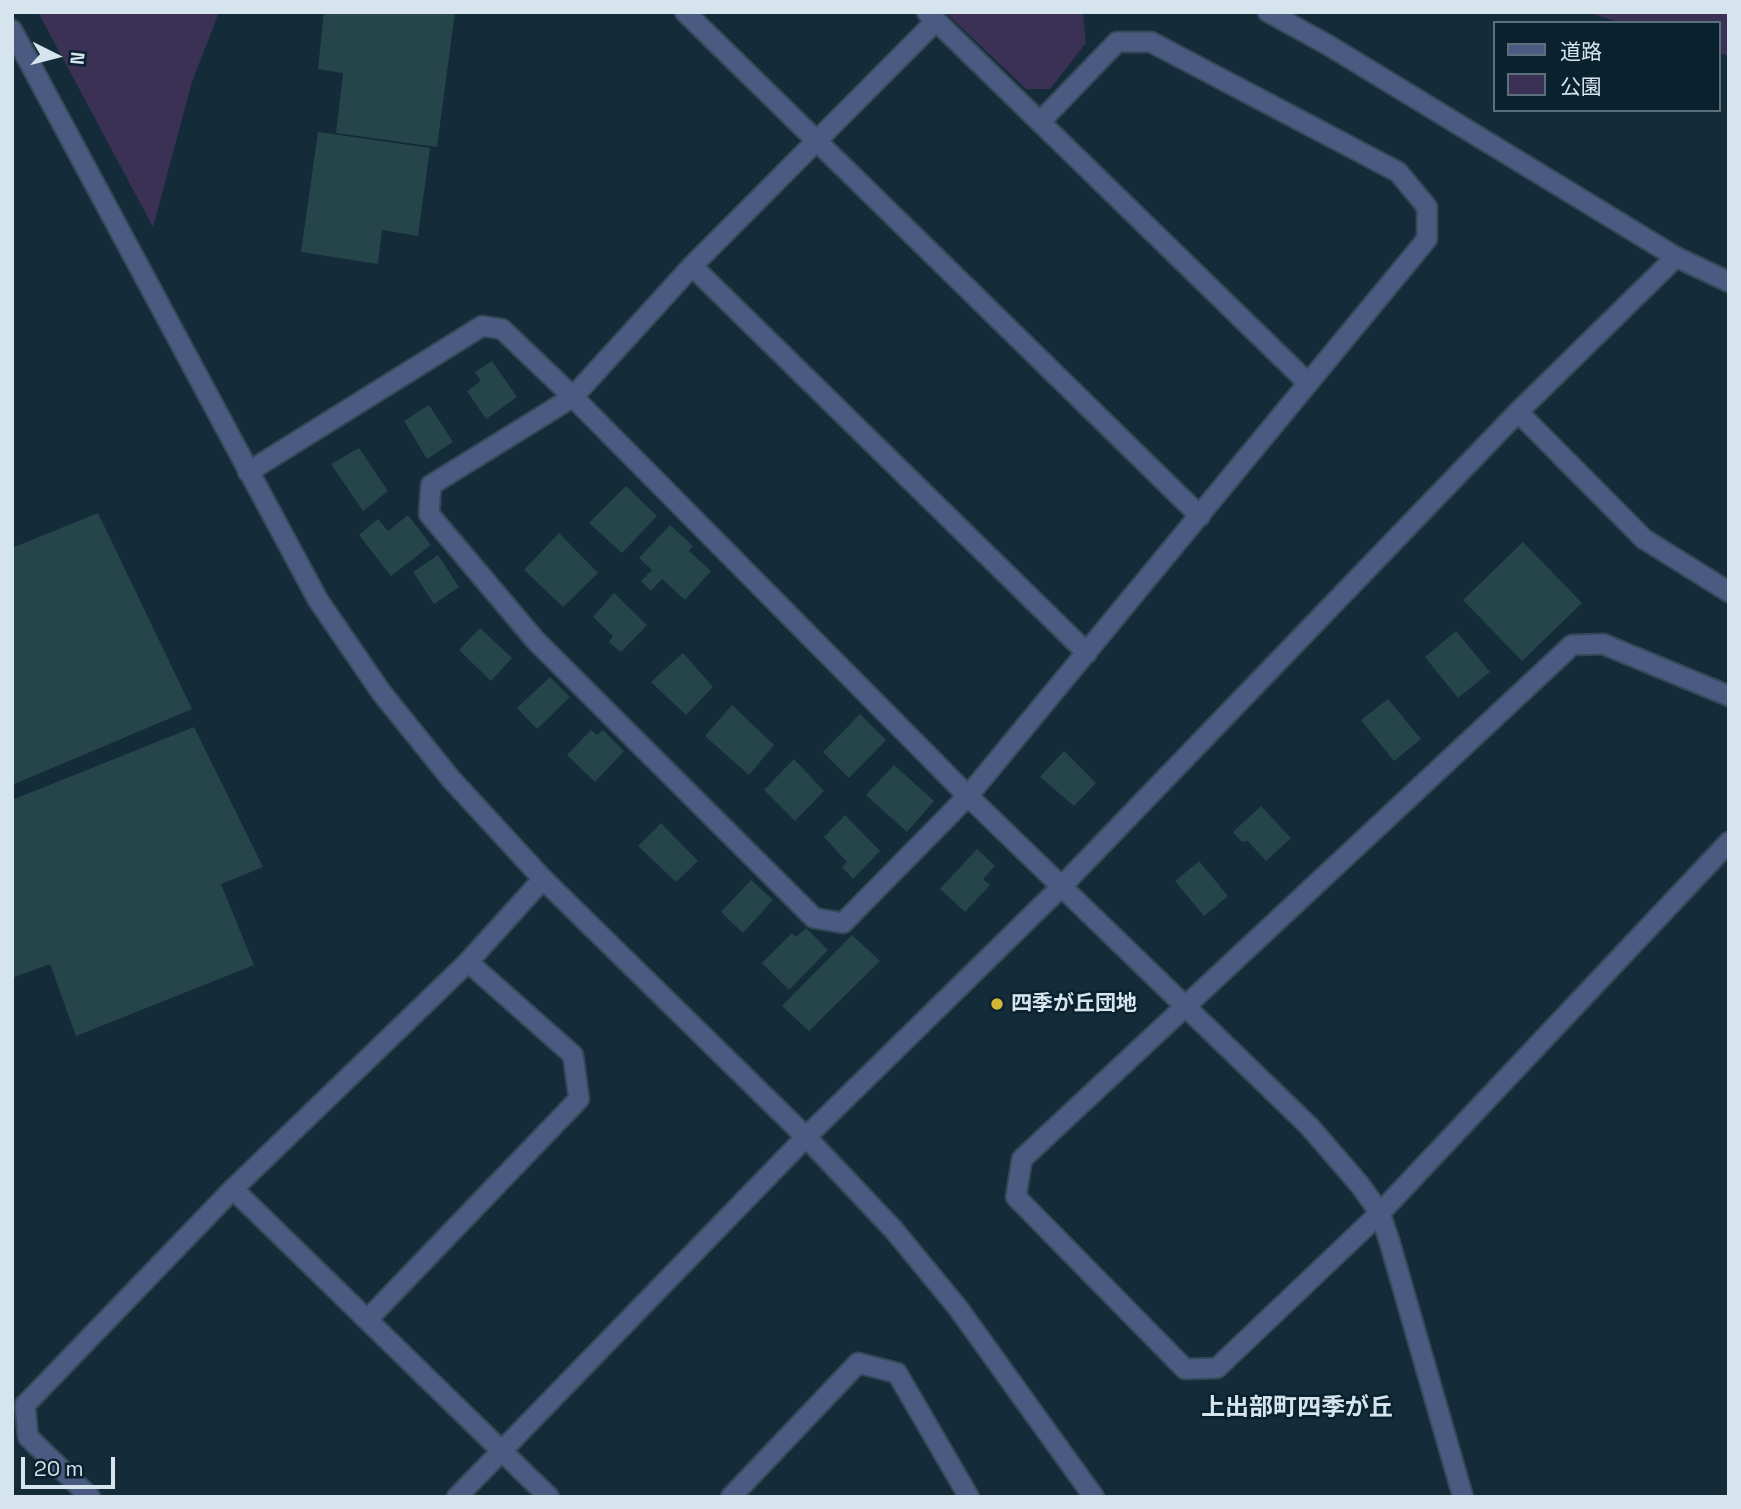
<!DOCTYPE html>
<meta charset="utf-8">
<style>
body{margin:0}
#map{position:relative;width:1741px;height:1509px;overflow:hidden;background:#142b3a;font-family:"Space Grotesk","Noto Sans JP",sans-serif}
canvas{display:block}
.frame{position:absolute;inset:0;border:14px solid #d6e4ed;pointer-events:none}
.legend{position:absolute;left:1493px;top:21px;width:228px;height:91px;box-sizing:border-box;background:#0a212f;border:2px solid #5c6f7b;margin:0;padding:9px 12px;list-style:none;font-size:21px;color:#d6e4ed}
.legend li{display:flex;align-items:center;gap:14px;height:35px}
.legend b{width:35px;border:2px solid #5c6f7b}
.north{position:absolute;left:21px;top:21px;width:70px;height:70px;-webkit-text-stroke:5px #0a212f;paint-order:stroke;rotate:96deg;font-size:19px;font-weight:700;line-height:28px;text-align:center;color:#d6e4ed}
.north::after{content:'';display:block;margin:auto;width:24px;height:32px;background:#d6e4ed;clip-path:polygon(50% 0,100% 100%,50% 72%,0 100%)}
.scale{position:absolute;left:21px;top:1457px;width:94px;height:32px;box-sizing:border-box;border:4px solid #d6e4ed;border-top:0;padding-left:9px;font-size:21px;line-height:24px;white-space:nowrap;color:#d6e4ed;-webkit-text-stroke:5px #0a212f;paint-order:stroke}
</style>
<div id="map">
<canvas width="1741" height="1509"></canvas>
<div class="frame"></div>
<ul class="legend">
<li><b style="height:9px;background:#4b5a80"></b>道路</li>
<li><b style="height:19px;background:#3b3155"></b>公園</li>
</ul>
<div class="north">N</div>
<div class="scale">20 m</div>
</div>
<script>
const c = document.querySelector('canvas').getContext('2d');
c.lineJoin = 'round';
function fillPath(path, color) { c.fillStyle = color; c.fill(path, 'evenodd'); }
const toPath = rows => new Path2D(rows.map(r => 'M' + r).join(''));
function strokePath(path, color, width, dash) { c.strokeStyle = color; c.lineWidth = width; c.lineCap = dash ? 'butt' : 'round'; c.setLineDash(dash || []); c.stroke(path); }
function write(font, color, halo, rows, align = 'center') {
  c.font = font + ' "Space Grotesk","Noto Sans JP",sans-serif'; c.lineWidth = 5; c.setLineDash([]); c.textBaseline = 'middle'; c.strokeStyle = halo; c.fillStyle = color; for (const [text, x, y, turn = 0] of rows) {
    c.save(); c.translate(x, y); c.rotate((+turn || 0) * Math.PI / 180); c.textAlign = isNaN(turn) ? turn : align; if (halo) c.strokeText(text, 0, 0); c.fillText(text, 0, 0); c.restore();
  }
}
const green = toPath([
 [219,12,192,82,153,227,38,12],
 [945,12,1083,12,1086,43,1050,89,1026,89],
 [1587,12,1729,12,1729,56,1718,53,1718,23,1621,23]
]);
const building = toPath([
 [324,12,455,12,437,147,336,133,343,73,318,69],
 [318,132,430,148,418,236,382,230,378,264,301,252],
 [492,361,517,397,486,419,467,391,481,381,475,372],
 [429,405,453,442,427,459,404,421],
 [359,448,388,491,363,511,331,464],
 [626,486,657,516,622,553,589,523],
 [98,513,192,709,12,785,12,548],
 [408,515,431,545,391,576,359,535,378,519,388,531],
 [670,525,693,546,689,551,711,571,685,600,662,579,651,591,641,581,652,570,639,558],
 [559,533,598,573,563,607,524,570],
 [1523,542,1582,603,1522,661,1463,600],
 [438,555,459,587,434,604,413,572],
 [614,593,647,625,621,652,609,642,613,636,593,617],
 [480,628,512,658,491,681,459,650],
 [1456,631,1490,672,1458,698,1425,657],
 [683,653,713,687,686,715,651,682],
 [550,677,570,697,537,729,517,708],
 [1388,699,1421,739,1394,761,1361,720],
 [732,705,774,745,749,775,705,736],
 [860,714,886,740,849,778,823,752],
 [194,727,263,867,221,884,254,965,76,1036,50,964,12,978,12,800],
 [591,730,597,735,603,730,624,751,595,782,567,755],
 [1064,751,1096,783,1074,806,1040,777],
 [794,759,824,791,795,821,764,790],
 [894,765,934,801,907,832,866,795],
 [1261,806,1291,838,1266,861,1248,841,1242,842,1233,832],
 [845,815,880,851,853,879,842,867,847,862,824,837],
 [661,823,698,861,676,882,638,846],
 [977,849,995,866,983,879,990,885,965,912,940,889],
 [1199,861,1228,896,1204,916,1175,881],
 [751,880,773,900,743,933,721,912],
 [806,928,828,950,789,990,762,963,792,933,796,937],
 [852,935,880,961,809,1031,782,1006]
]);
const minor = toPath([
 [685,12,1200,516],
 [927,12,1307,382],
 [1268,12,1328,45,1676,257,1729,282],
 [936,21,692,266,573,397,431,485,429,514,536,641,814,918,843,923,968,796,1427,239,1427,207,1398,172,1151,42,1117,42,1040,122],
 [692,266,1087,653],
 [1729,696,1603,644,1572,645,1022,1159,1016,1197,1185,1369,1217,1368,1380,1213,1729,842],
 [233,1189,549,1497],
 [368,1319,579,1099,573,1055,468,962],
 [90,1497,28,1437,25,1405,233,1189,468,962,543,879],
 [457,1497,806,1137],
 [731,1497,858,1363,897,1373,969,1497]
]);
const tertiary = toPath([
 [12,30,318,600,381,692,451,779,543,879,806,1137,893,1229,958,1308,1094,1497],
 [1518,412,1644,539,1729,592],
 [248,472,482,326,502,329,573,397,968,796,1309,1126,1360,1185,1380,1213,1389,1240,1463,1497],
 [806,1137,1061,887,1518,412,1676,257]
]);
const markers = [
 [997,1004,7,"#d3b635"]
];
const poiNames = [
 ["四季が丘団地",1011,1004]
];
const quarterNames = [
 ["上出部町四季が丘",1297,1408]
];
fillPath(green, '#3b3155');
fillPath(building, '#25454b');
strokePath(minor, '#334957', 23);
strokePath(tertiary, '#334957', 23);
strokePath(minor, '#4b5a80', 19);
strokePath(tertiary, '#4b5a80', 19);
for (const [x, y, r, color] of markers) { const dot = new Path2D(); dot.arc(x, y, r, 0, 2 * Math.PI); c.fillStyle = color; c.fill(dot); strokePath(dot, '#0a212f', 2.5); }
write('bold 21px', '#d6e4ed', '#0a212f', poiNames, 'left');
write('bold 24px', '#d6e4ed', '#0a212f', quarterNames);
</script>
